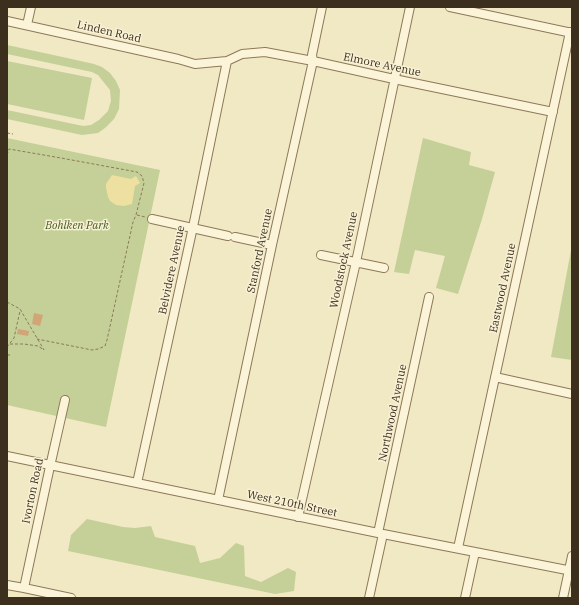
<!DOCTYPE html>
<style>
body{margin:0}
#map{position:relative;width:579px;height:605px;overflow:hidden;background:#f1e8c4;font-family:"IBM Plex Serif",serif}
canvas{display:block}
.frame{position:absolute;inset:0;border:8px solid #3c2f1e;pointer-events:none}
</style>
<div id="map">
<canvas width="579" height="605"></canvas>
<div class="frame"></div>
</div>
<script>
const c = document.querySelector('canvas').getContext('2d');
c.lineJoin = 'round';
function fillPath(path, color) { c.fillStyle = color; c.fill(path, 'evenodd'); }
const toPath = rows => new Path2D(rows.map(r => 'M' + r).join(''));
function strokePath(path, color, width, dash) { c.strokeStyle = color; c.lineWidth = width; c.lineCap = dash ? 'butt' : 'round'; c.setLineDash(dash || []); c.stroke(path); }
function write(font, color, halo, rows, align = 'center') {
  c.font = font + ' "IBM Plex Serif",serif'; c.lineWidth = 3; c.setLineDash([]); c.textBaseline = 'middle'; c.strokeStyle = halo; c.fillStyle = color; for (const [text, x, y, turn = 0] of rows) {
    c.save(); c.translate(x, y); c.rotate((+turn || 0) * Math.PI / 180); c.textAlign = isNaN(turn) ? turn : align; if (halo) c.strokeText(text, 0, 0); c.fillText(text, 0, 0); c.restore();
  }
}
const green = toPath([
 [7,45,58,56,94,64,102,67,110,73,116,81,120,90,119,109,114,119,105,128,98,133,82,135,7,119,7,110,83,126,91,125,99,120,108,111,111,101,110,90,98,75,92,72,7,54],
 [7,61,92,78,84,120,7,104],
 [7,138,160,170,106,427,7,405],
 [423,138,471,152,469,165,495,172,482,219,458,294,436,288,445,256,415,250,409,274,394,272],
 [572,245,572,360,551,357],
 [87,519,123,527,135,528,151,526,155,537,195,546,200,563,220,558,236,543,244,546,245,576,261,582,288,568,296,572,294,591,275,594,68,551,71,535]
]);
const sand = toPath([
 [112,175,131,179,136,176,140,183,135,186,132,204,124,206,116,205,110,201,108,197,106,188,106,184]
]);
const building = toPath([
 [34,313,43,315,40,326,32,324],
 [18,329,29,331,28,336,17,334]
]);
const path = toPath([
 [7,133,13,134],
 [7,155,9,149,61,158,137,172,142,176,144,183,136,215,133,222,107,340,105,346,98,349,92,350,37,339],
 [137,215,145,217],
 [7,302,20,309,44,350],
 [10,344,24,344,38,346,44,350],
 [7,347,14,338,20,311],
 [7,355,11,355]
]);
const minor = toPath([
 [450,7,572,33],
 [7,21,178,59,195,64,227,61,242,54,265,52,313,61,394,79,553,112],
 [27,25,31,7],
 [152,219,228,236],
 [235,237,272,245],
 [321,255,384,268],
 [495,377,572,394],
 [7,456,50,465,378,533,572,571],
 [137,483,193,227,227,61],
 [218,500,272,245,313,61,312,55,322,7],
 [298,517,356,262,410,7],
 [378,533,429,297],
 [458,548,570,32],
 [7,585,24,588,71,598],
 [24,588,49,471,65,400],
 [369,598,383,534],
 [465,598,475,552],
 [563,598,572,556]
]);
const streetNames = [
 ["Linden Road",109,32,13],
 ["Elmore Avenue",382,65,12],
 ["Stanford Avenue",260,251,-78],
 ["Woodstock Avenue",344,260,-78],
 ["Belvidere Avenue",172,270,-78],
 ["Eastwood Avenue",503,288,-78],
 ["Northwood Avenue",393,413,-78],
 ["Ivorton Road",33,491,-78],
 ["West 210th Street",292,504,12]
];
const parkNames = [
 ["Bohlken Park",77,226]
];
fillPath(green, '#c4d097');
fillPath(sand, '#eee0a0');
fillPath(building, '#d1a578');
strokePath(minor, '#8d7959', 10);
strokePath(path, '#8d7959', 1, [3, 2]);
strokePath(minor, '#fbf4d8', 8);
write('11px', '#3c2f1e', '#f8f1d5', streetNames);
write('italic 11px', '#475a23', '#f8f1d5', parkNames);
</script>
